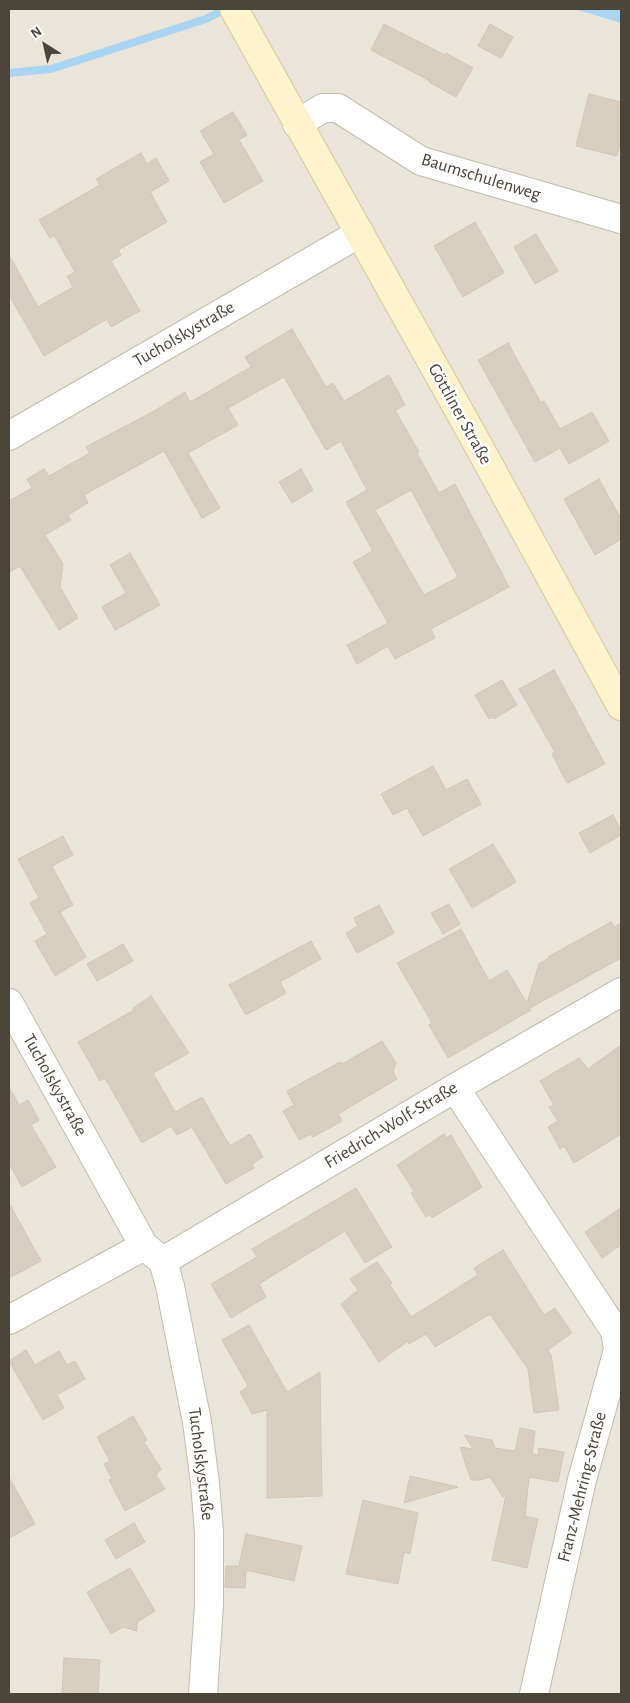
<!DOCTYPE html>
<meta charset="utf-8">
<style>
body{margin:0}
#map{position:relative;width:630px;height:1703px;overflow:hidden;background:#f6f3ec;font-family:"Alegreya Sans",sans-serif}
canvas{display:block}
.frame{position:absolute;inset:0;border:10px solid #4b4439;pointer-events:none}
.north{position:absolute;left:20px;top:20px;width:50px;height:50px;-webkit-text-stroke:4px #fff;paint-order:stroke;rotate:325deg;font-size:14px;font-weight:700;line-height:20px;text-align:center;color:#4b4439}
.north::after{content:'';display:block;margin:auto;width:18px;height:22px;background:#4b4439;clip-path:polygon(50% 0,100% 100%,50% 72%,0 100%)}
</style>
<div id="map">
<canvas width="630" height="1703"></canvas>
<div class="frame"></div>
<div class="north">N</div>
</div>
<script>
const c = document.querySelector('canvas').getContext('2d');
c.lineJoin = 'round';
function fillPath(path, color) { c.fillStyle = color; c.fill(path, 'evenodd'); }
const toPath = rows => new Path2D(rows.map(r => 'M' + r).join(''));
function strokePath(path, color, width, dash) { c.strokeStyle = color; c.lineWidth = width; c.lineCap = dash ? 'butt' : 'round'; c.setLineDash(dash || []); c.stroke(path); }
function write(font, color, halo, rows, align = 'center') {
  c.font = font + ' "Alegreya Sans",sans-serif'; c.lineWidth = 5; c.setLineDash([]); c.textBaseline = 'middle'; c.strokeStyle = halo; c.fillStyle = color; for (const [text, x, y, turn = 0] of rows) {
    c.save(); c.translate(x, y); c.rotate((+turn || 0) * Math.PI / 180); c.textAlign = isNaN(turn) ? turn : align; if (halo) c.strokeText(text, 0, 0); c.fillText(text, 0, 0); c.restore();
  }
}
const residential = toPath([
 [9,9,574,9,621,23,621,1694,9,1694]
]);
const water = toPath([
 [574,9,621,9,621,23,591,14]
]);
const stream = toPath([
 [9,73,51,69,206,19,225,9]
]);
const building = toPath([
 [384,24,445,55,446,53,473,68,456,97,429,82,430,81,371,50,384,24],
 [490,24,513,37,501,58,478,46,490,24],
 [589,94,621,102,621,139,617,156,576,146,589,94],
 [233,112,247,135,239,140,263,181,224,203,200,162,214,154,200,131,233,112],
 [141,153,147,164,156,158,169,181,150,192,167,222,118,250,121,255,111,261,140,311,111,327,107,319,44,356,9,295,9,255,38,307,73,287,67,276,75,272,54,235,50,238,39,220,100,185,96,179,141,153],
 [475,222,504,273,463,297,434,246,475,222],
 [536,234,558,271,535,284,514,247,536,234],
 [292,329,326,387,333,383,344,401,389,375,405,405,395,410,419,452,417,453,439,493,455,484,509,587,431,629,435,638,395,659,388,646,357,664,347,645,388,623,353,562,373,551,346,502,367,490,341,441,326,450,284,377,228,408,238,425,188,453,220,508,202,518,164,451,84,495,88,503,68,515,71,520,45,535,63,564,60,587,78,618,59,630,20,566,9,572,9,501,32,488,27,479,44,469,49,476,90,453,86,447,154,411,185,392,190,402,251,367,245,357,292,329],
 [411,490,458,577,424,595,375,510,411,490],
 [508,343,541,403,544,401,560,429,592,412,609,441,569,464,560,448,535,462,478,360,508,343],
 [301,469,313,490,292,503,279,482,301,469],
 [599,479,621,519,621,539,595,555,564,499,599,479],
 [130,553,160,605,115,630,102,607,126,593,110,565,130,553],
 [554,670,605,764,567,783,552,754,555,752,519,689,554,670],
 [502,680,517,705,494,719,493,717,489,719,475,695,502,680],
 [433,766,446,790,467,779,481,804,423,836,407,808,393,815,381,794,433,766],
 [613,815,621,830,621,835,590,853,579,833,613,815],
 [63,836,73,855,52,866,73,905,60,912,86,957,55,976,35,941,47,934,30,903,39,898,18,859,63,836],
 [493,844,516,882,472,908,449,869,493,844],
 [449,904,460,924,443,934,431,913,449,904],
 [379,905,394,933,357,953,346,933,358,926,354,918,379,905],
 [611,922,614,927,621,923,621,958,530,1008,531,1010,448,1058,429,1025,432,1023,397,963,461,929,489,981,507,970,527,1003,539,964,549,958,548,957,611,922],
 [311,941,321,959,280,982,286,993,246,1015,229,985,311,941],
 [123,944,133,961,97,981,87,964,123,944],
 [151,996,189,1053,153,1073,175,1112,202,1097,230,1146,250,1134,263,1157,252,1164,254,1168,226,1184,192,1127,177,1135,171,1126,142,1143,105,1078,100,1081,78,1042,134,1010,133,1008,151,996],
 [382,1041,396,1063,393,1072,397,1079,338,1114,342,1121,313,1137,311,1134,299,1140,283,1111,294,1105,287,1091,340,1062,342,1064,382,1041],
 [621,1045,621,1134,574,1163,564,1146,560,1149,548,1127,558,1121,549,1107,554,1105,540,1081,579,1058,588,1069,621,1045],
 [9,1087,19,1105,28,1100,39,1120,31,1125,56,1167,22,1187,9,1163,9,1087],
 [444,1134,446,1138,451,1135,482,1187,432,1218,430,1214,426,1217,411,1193,414,1191,397,1165,444,1134],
 [356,1188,392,1247,365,1263,345,1231,259,1284,266,1297,231,1318,211,1284,257,1257,252,1249,356,1188],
 [9,1203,41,1261,9,1278,9,1203],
 [621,1208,621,1245,602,1258,585,1232,621,1208],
 [503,1250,544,1315,555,1308,572,1333,548,1350,551,1355,559,1410,534,1413,528,1369,490,1314,435,1347,426,1334,409,1344,408,1341,379,1362,341,1304,358,1290,350,1279,377,1262,392,1283,390,1285,411,1317,478,1275,474,1268,503,1250],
 [249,1325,287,1392,320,1372,322,1496,267,1498,267,1410,252,1414,240,1392,248,1386,222,1340,249,1325],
 [26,1350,35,1365,59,1351,67,1365,75,1361,85,1379,57,1395,64,1408,43,1420,9,1361,26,1350],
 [133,1416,147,1440,144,1442,161,1469,156,1475,165,1489,125,1511,109,1480,112,1479,104,1464,110,1461,97,1437,133,1416],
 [520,1428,535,1431,532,1454,539,1455,538,1448,564,1452,558,1482,529,1477,525,1516,538,1519,527,1568,492,1560,506,1495,503,1497,490,1477,480,1480,471,1480,460,1447,473,1449,464,1435,492,1440,495,1448,515,1451,520,1428],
 [410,1476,458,1487,404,1503,410,1476],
 [9,1477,35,1524,9,1538,9,1477],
 [363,1500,418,1513,410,1554,404,1552,398,1584,346,1574,363,1500],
 [134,1523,145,1542,116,1559,105,1540,134,1523],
 [246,1534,302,1546,294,1581,246,1570,245,1588,225,1587,226,1566,239,1566,246,1534],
 [130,1568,155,1611,137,1622,137,1631,123,1627,111,1634,87,1592,130,1568],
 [64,1658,100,1660,98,1694,62,1693,64,1658]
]);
const street = toPath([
 [297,124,323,108,338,108,421,161,621,219],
 [9,436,360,233],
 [9,1003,144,1246],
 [455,1088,615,1331,618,1350,582,1480,534,1694],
 [163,1261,455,1088,621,992],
 [9,1320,144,1246,163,1261,170,1286,197,1422,205,1483,209,1532,209,1604,203,1694]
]);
const secondary = toPath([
 [234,9,472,434,621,706]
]);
const streetNames = [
 ["Baumschulenweg",481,177,17],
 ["Tucholskystraße",184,334,-30],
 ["Göttliner Straße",460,414,61],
 ["Tucholskystraße",55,1085,61],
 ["Friedrich-Wolf-Straße",391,1125,-31],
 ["Tucholskystraße",201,1464,83],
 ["Franz-Mehring-Straße",582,1487,-76]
];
fillPath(residential, '#eae5da');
fillPath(water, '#a9d4f2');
strokePath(stream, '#a9d4f2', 8);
fillPath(building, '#d8cfc1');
strokePath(building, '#d3c7b4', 1);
strokePath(street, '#c2bbae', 30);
strokePath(secondary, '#d6c79b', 30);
strokePath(street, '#fff', 28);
strokePath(secondary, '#fff3cd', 28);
write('18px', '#4b4439', '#fff', streetNames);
</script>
